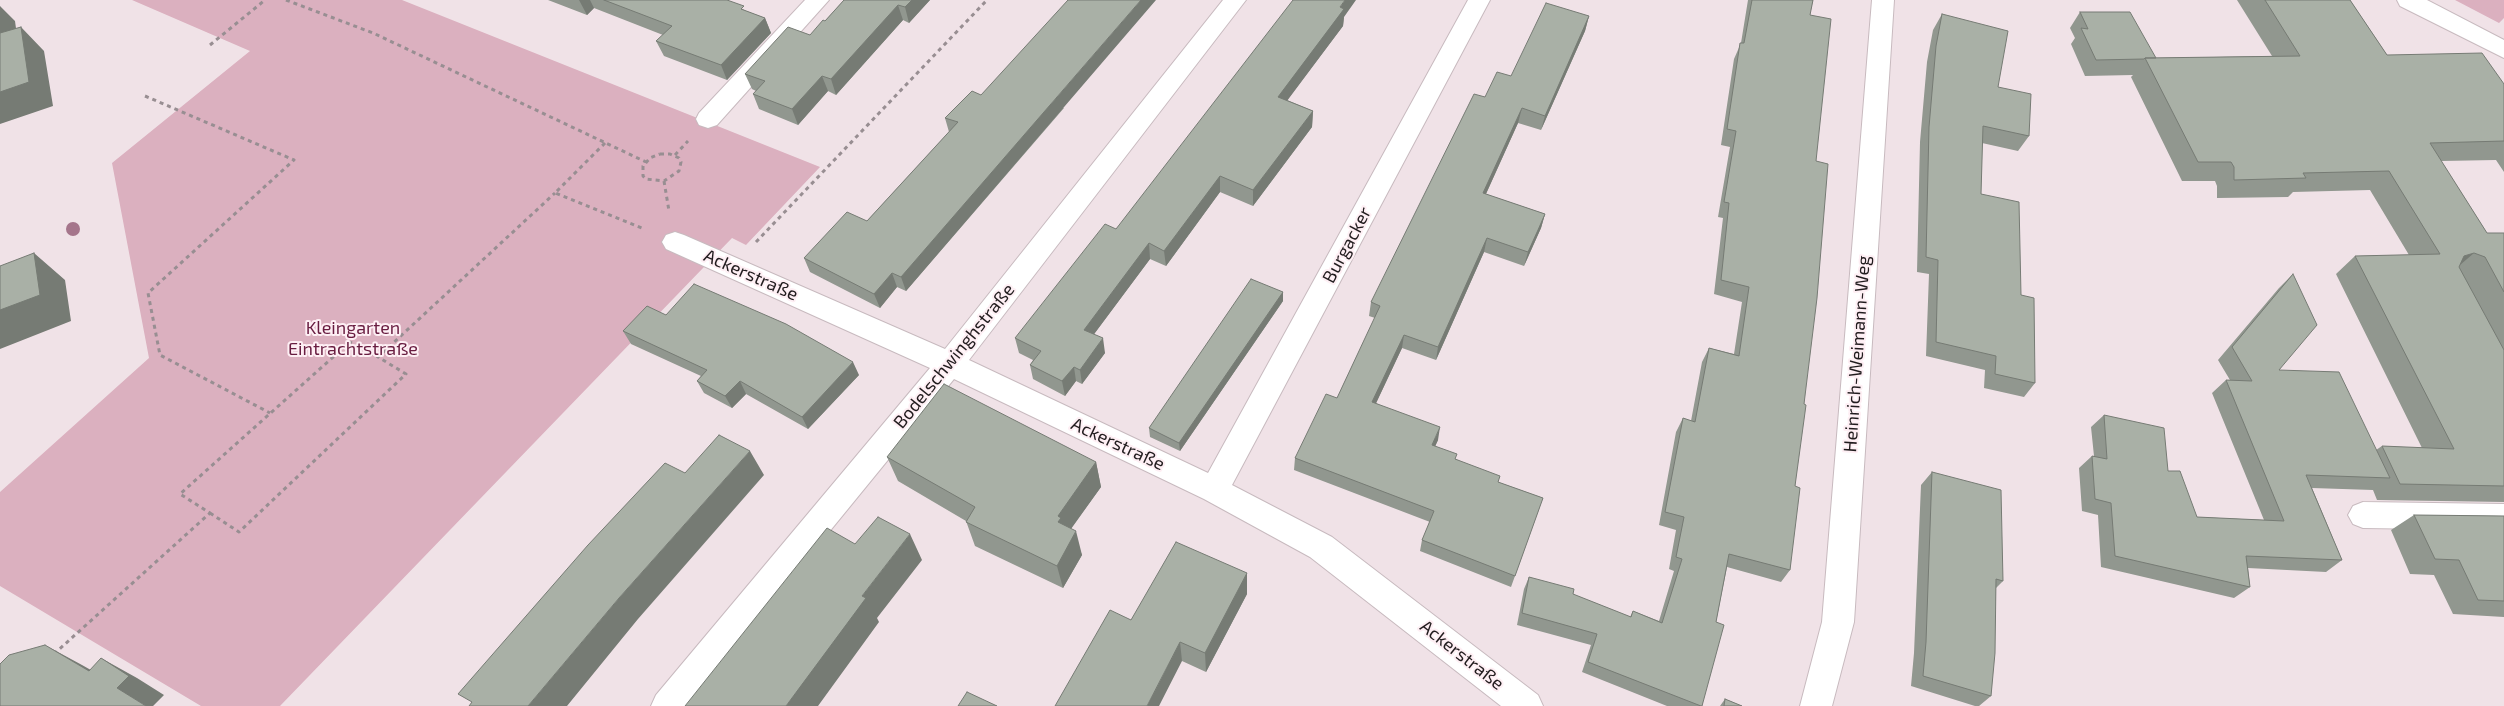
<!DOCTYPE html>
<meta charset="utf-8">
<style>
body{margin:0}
canvas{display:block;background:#f0e2e7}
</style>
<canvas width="2504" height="706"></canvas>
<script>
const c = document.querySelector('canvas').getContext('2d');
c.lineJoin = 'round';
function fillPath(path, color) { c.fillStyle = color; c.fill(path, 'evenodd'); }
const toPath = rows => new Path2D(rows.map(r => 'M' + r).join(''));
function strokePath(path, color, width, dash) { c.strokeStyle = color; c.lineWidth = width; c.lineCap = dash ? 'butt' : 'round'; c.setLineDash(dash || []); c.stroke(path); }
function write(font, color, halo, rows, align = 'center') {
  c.font = font + ' "Exo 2",sans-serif'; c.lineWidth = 4; c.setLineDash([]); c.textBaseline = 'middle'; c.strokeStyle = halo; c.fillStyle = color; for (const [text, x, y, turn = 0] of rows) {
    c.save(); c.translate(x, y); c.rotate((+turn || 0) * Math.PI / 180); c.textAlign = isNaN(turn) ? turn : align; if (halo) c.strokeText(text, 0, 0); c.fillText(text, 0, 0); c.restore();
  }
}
const green = toPath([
 [132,0,402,0,820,167,746,245,732,238,280,706,201,706,0,586,0,492,149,358,112,163,250,51],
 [2455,0,2504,0,2504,18,2499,23]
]);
const path = toPath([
 [286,0,373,33,646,162],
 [210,45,265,0],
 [145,96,294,160,148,293,160,355,270,413],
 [605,143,555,193,644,229],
 [660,154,670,154,679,158,681,162,679,171,664,181,646,179,643,176,643,166,650,158,660,154],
 [675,155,688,141],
 [664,181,669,211],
 [756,242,987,0],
 [210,513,239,532,406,374,378,357],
 [54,654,210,513,180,494,350,342,378,357,555,193]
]);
const street = toPath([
 [805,0,829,0,717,125,708,128,699,125,696,119,699,113,805,0],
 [1223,0,1246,0,969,360,1208,473,1468,0,1490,0,1232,485,1332,537,1538,695,1543,706,1501,706,1310,557,1204,499,954,379,687,706,651,706,656,695,930,368,666,249,662,242,666,235,675,232,684,235,945,349,1223,0],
 [1872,0,1894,0,1854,622,1832,706,1800,706,1822,622,1872,0],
 [2363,502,2504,504,2504,530,2363,528,2353,524,2348,515,2353,506,2363,502]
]);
const secondary = toPath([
 [2397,0,2427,0,2504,40,2504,58,2400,6,2397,0]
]);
const trees = [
 [73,229]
];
const wall = toPath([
 [548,0,727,0,746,11,765,18,771,33,727,80,664,56,656,41,663,35,594,8,587,15],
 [844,0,930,0,909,23,903,20,836,95,828,91,798,125,759,109,753,94,756,91,752,89,745,74,810,35,825,21],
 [1748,0,1813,0,1810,15,1816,161,1804,404,1795,486,1790,570,1781,582,1727,567,1716,622,1702,706,1667,706,1582,672,1591,645,1517,625,1524,589,1529,577,1630,617,1633,611,1659,621,1674,571,1669,569,1676,530,1659,525,1676,432,1683,418,1691,421,1702,362,1709,348,1734,354,1742,302,1714,294,1723,218,1718,217,1730,147,1721,145,1734,59,1741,43],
 [2237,0,2350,0,2387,55,2504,84,2504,172,2496,160,2441,161,2487,233,2504,233,2504,502,2377,500,2373,490,2312,488,2342,560,2326,572,2248,568,2250,587,2234,598,2101,567,2098,515,2082,511,2079,468,2092,456,2094,456,2091,427,2104,415,2168,471,2197,517,2264,520,2212,393,2226,380,2230,380,2218,360,2279,288,2293,274,2279,370,2376,450,2382,446,2422,448,2336,274,2355,256,2409,255,2370,190,2293,192,2288,197,2217,198,2217,186,2215,181,2182,181,2131,77,2133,75,2085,76,2071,44,2075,38,2070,28,2080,12,2156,58,2272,56],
 [1942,14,1998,87,2029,136,2018,151,1982,143,1981,194,2021,295,2035,383,2024,397,1984,388,1985,370,1926,356,1929,274,1917,272,1920,142,1927,62,1933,30],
 [1589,16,1585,31,1541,130,1518,123,1486,194,1545,214,1541,228,1524,266,1484,252,1436,360,1402,348,1376,403,1438,440,1435,446,1456,459,1498,482,1543,498,1511,587,1420,551,1422,540,1430,522,1294,470,1295,458,1337,398,1375,318,1369,316,1371,302,1485,97],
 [1344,17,1343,26,1287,100,1313,111,1312,127,1253,206,1220,192,1166,266,1150,259,1094,334,1105,353,1082,384,1076,381,1065,396,1033,379,1030,365,1033,360,1019,353,1015,338,1116,229],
 [981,95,1064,108,906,291,897,287,880,308,810,272,804,258,867,221,949,132,945,118],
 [1283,292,1283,301,1180,451,1150,437,1149,428],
 [666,315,859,375,808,429,746,394,732,408,704,393,697,381,701,376,631,344,623,331],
 [887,457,1096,462,1101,487,1071,528,1082,555,1063,588,975,546,966,521,898,481],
 [1932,472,2003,581,1996,588,1991,696,1979,706,1975,706,1911,686,1914,653,1921,485],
 [2414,515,2504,516,2504,617,2453,614,2434,575,2410,574,2391,530],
 [1247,573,1247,594,1206,672,1182,661,1131,620],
 [1725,699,1742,706,1720,706]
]);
const shadedWall = toPath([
 [579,0,590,0,594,8,587,15],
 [912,0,930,0,909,23,905,7],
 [1141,0,1156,0,906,291,901,277],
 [1345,0,1356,0,1344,17,1343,26,1278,113,1278,97],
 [898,5,903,20,836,95,831,79],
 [0,6,15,21,20,58,0,38],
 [1589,16,1585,31,1541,130,1545,116],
 [765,18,771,33,727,80,721,65],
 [21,27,44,51,53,106,0,124,0,92],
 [822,76,828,91,798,125,792,109],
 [1522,108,1518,123,1480,207,1483,193],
 [1313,111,1312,127,1253,206,1253,190],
 [1220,176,1220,192,1166,266,1164,251],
 [1545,214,1541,228,1524,266,1528,252],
 [1487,238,1484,252,1436,360,1438,347],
 [1149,243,1150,259,1086,345,1084,330],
 [34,253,65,280,71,321,0,349,0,310],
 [2474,253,2453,271,2464,256],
 [892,273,897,287,880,308,874,294],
 [1283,292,1283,301,1180,451,1179,443],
 [1404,335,1402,348,1371,414,1372,402],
 [1103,338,1105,353,1082,384,1080,370],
 [853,362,859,375,808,429,802,417],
 [1074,367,1076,381,1065,396,1062,381],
 [740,381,746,394,732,408,725,396],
 [1440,427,1438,440,1430,458,1432,445],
 [750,451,764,475,638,619,567,706,528,706,619,598],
 [1096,462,1101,487,1066,536,1058,522,1058,516],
 [1076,531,1082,555,1063,588,1057,566],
 [910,534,922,560,877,618,879,622,818,706,786,706,862,596],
 [1247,573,1247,594,1206,672,1205,653],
 [1180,642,1182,661,1159,706,1147,706],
 [45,645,82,665,119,686,101,658,137,678,164,695,153,706,146,706]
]);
const building = toPath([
 [604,0,727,0,744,6,741,9,765,18,721,65,656,41,672,26,604,0],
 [844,0,912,0,905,7,898,5,831,79,822,76,792,109,753,94,765,81,745,74,788,27,810,35,823,20,825,21,844,0],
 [1068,0,1141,0,901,277,892,273,874,294,804,258,847,212,867,221,958,122,945,118,972,91,981,95,1068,0],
 [1293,0,1345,0,1340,7,1344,9,1278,97,1313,111,1253,190,1220,176,1164,251,1149,243,1084,330,1103,338,1080,370,1074,367,1062,381,1030,365,1041,351,1015,338,1105,224,1116,229,1293,0],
 [1752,0,1813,0,1810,15,1831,19,1816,161,1828,164,1817,298,1804,404,1806,405,1795,486,1800,488,1790,570,1729,554,1716,622,1724,625,1702,706,1701,706,1588,662,1597,634,1522,613,1529,577,1574,589,1573,594,1631,617,1633,611,1662,623,1682,559,1676,557,1684,517,1665,512,1683,418,1695,422,1709,348,1739,356,1749,287,1721,280,1729,203,1724,202,1736,131,1727,129,1740,43,1744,43,1752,0],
 [2265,0,2350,0,2387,55,2482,53,2504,84,2504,141,2430,143,2487,233,2504,233,2504,292,2485,257,2474,253,2464,256,2459,267,2504,350,2504,486,2400,484,2382,446,2454,449,2355,256,2440,254,2389,171,2303,173,2306,178,2234,180,2234,167,2231,162,2198,162,2145,58,2300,56,2265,0],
 [1546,3,1589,16,1545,116,1522,108,1483,193,1545,214,1538,230,1528,252,1487,238,1438,347,1404,335,1372,402,1440,427,1432,445,1457,454,1455,459,1500,476,1498,482,1543,498,1515,576,1422,540,1434,511,1295,458,1326,394,1337,398,1380,306,1371,302,1474,94,1485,97,1497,72,1511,76,1546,3],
 [2080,12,2130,12,2156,58,2145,58,2144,59,2096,60,2081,28,2088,29,2080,12],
 [1942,14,2008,31,1998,87,2031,94,2029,136,1983,126,1981,194,2019,202,2021,295,2034,298,2035,383,1995,374,1996,356,1936,342,1938,260,1926,257,1929,127,1936,46,1942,14],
 [21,27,29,82,0,92,0,33,21,27],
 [34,253,40,295,0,310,0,266,34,253],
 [2293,274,2317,325,2279,370,2339,372,2390,478,2306,475,2342,560,2246,556,2250,587,2115,556,2111,503,2095,499,2092,456,2107,459,2104,415,2164,428,2168,471,2180,471,2197,517,2284,521,2226,380,2252,381,2232,347,2293,274],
 [1251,279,1283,292,1179,443,1149,428,1251,279],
 [694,284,786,324,853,362,802,417,740,381,725,396,697,381,707,370,623,331,647,306,666,315,694,284],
 [944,384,1096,462,1058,516,1061,518,1058,522,1076,531,1057,566,966,522,975,507,887,457,944,384],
 [719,435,750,451,619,598,528,706,469,706,472,702,458,694,588,545,665,463,685,473,719,435],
 [1932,472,2001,490,2003,581,1996,579,1995,653,1991,696,1923,676,1926,642,1932,472],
 [2414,515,2504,516,2504,601,2478,600,2459,560,2435,559,2414,515],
 [878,517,910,534,862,596,866,598,786,706,685,706,827,528,855,544,878,517],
 [1176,542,1247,573,1205,653,1180,642,1147,706,1055,706,1110,610,1131,620,1176,542],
 [45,645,89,671,101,658,129,676,117,688,146,706,0,706,0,664,9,655,45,645],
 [967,692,997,706,958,706,967,692],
 [1725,699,1742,706,1724,706,1725,699]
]);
const streetNames = [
 ["Burgacker",1347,245,-62],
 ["Ackerstraße",751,275,24],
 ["Heinrich-Weimann-Weg",1857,354,-86],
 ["Bodelschwinghstraße",954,356,-51],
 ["Ackerstraße",1118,444,25],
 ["Ackerstraße",1462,655,38]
];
const parkNames = [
 ["Kleingarten",353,328],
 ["Eintrachtstraße",353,349]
];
fillPath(green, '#dbb0bf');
strokePath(street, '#c8babf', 2);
strokePath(secondary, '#c8babf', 2);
strokePath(path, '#988e92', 3, [4, 4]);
fillPath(street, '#fff');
fillPath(secondary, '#fff');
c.fillStyle = '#a5758b';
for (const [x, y] of trees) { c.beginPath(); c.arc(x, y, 7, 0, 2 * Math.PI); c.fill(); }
fillPath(wall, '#91978f');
fillPath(shadedWall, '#767b74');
fillPath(building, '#a9b0a6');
strokePath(building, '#767b74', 1);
write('18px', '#211c1e', '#feeff4', streetNames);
write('18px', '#681c40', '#feeff4', parkNames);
</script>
